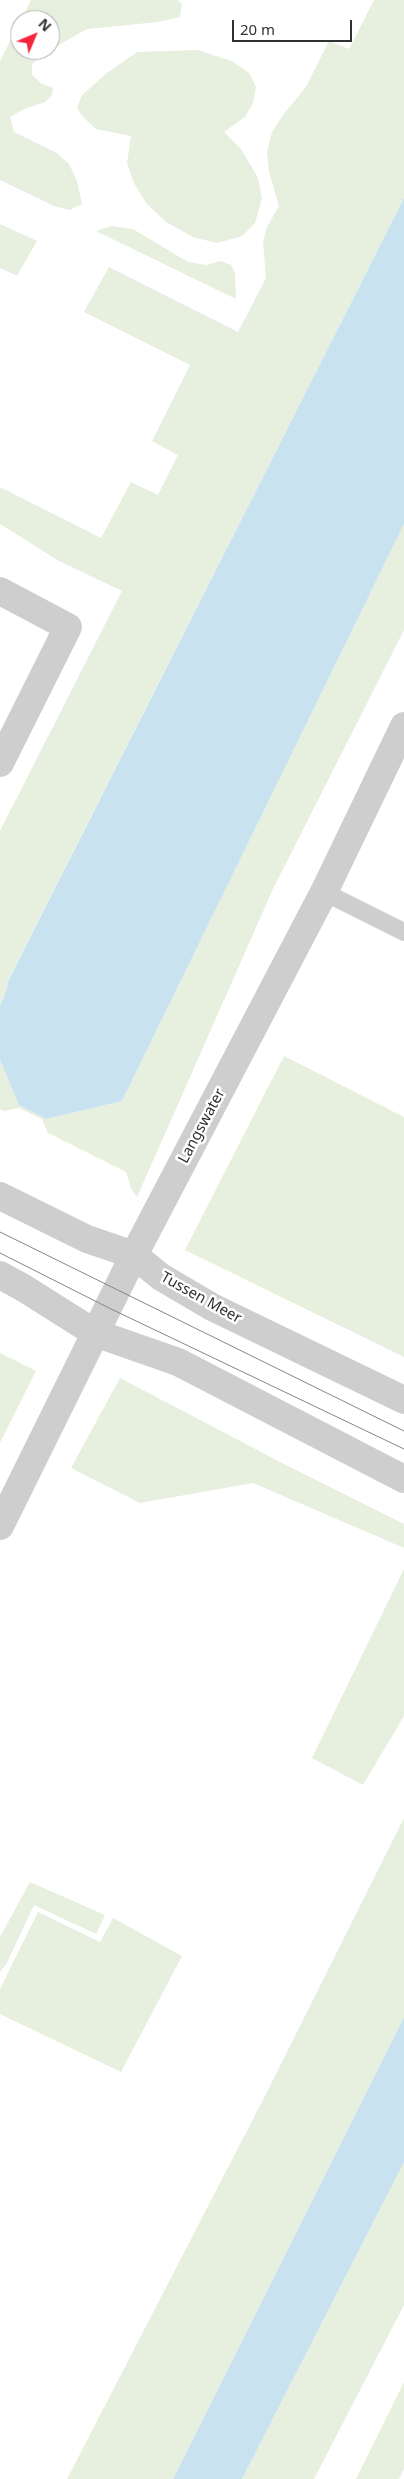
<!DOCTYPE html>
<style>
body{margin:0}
#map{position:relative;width:404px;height:2479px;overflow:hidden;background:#fff;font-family:"Noto Sans",sans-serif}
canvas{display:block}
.north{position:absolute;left:10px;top:10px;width:50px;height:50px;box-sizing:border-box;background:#fff;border:1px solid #adadad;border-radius:50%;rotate:45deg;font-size:14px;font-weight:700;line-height:20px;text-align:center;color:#313131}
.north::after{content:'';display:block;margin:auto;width:18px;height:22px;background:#f5253e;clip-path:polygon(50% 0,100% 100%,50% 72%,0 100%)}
.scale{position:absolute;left:232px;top:20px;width:120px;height:22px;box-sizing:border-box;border:2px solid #313131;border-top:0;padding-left:6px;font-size:15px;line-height:18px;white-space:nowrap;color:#313131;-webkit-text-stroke:4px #fff;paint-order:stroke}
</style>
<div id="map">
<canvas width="404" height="2479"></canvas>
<div class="north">N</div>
<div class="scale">20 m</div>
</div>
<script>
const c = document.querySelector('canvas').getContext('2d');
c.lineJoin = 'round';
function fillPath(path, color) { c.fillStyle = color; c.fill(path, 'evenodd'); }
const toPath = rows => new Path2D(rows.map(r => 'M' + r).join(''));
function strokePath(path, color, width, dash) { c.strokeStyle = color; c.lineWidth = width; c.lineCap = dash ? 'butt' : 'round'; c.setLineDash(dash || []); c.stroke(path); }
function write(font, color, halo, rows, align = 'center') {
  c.font = font + ' "Noto Sans",sans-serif'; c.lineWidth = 5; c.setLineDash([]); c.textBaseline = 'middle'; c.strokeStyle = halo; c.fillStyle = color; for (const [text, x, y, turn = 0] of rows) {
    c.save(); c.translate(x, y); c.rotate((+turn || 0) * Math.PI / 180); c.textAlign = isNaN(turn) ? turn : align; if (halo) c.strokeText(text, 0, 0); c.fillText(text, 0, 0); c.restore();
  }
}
const green = toPath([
 [31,0,177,0,182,4,180,17,158,22,87,29,50,50,50,20,21,20],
 [374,0,404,0,404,198,8,980,7,989,0,1006,0,831,122,591,59,561,0,524,0,487,101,538,131,482,158,495,178,455,152,441,190,365,84,312,109,267,238,332,266,278,263,242,267,227,279,206,269,172,267,152,272,132,283,115,306,87,329,41,349,49],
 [20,21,20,50,49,50,32,64,32,75,42,84,53,88,52,95,45,102,24,109,10,117,14,132,57,153,69,164,77,181,82,204,70,210,54,206,0,180,0,61],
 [197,50,232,61,249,73,256,87,253,103,245,117,224,132,241,149,258,178,262,198,255,223,242,236,217,243,193,237,166,222,146,203,134,183,127,163,131,136,96,129,83,117,77,108,82,95,107,73,137,52],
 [0,224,37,241,17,276,0,268],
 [112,226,133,229,188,262,206,265,221,261,231,265,235,273,236,299,96,231],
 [404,524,404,630,273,889,137,1197,131,1188,126,1172,48,1133,42,1119,19,1108,4,1111,0,1109,0,1060,19,1105,46,1119,122,1101],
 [284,1056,404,1117,404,1357,185,1250],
 [0,1353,36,1371,0,1443],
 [120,1378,286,1465,404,1524,404,1548,253,1483,140,1503,71,1468],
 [404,1569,404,1716,363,1785,312,1758],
 [404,1818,404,2017,173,2479,67,2479,267,2092],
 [30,1882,105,1915,96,1934,34,1905,6,1965,0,1972,0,1937],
 [38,1912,100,1942,113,1918,182,1956,121,2072,0,2014,0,1989],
 [404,2162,404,2305,314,2479,242,2479],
 [404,2382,404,2469,399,2479,356,2479]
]);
const water = toPath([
 [404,198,404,524,122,1101,46,1119,19,1105,0,1060,0,1006,7,989,8,981],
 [404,2017,404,2162,242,2479,173,2479]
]);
const service = toPath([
 [324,892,404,932]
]);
const minor = toPath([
 [0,591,68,627,0,763],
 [0,1196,87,1239,134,1255,161,1277,212,1307,404,1400],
 [0,1275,22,1287,95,1333,178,1362,404,1479],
 [0,1526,134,1255,324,892,404,726]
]);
const tram = toPath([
 [0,1232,404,1431],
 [0,1253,109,1308,404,1449]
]);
const streetNames = [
 ["Langswater",202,1126,-62],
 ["Tussen Meer",201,1298,29]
];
fillPath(green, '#e7efde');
fillPath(water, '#c9e2f0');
strokePath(service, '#cecece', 18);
strokePath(minor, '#cecece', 28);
strokePath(tram, '#868686', 1);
write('15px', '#313131', '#fff', streetNames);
</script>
